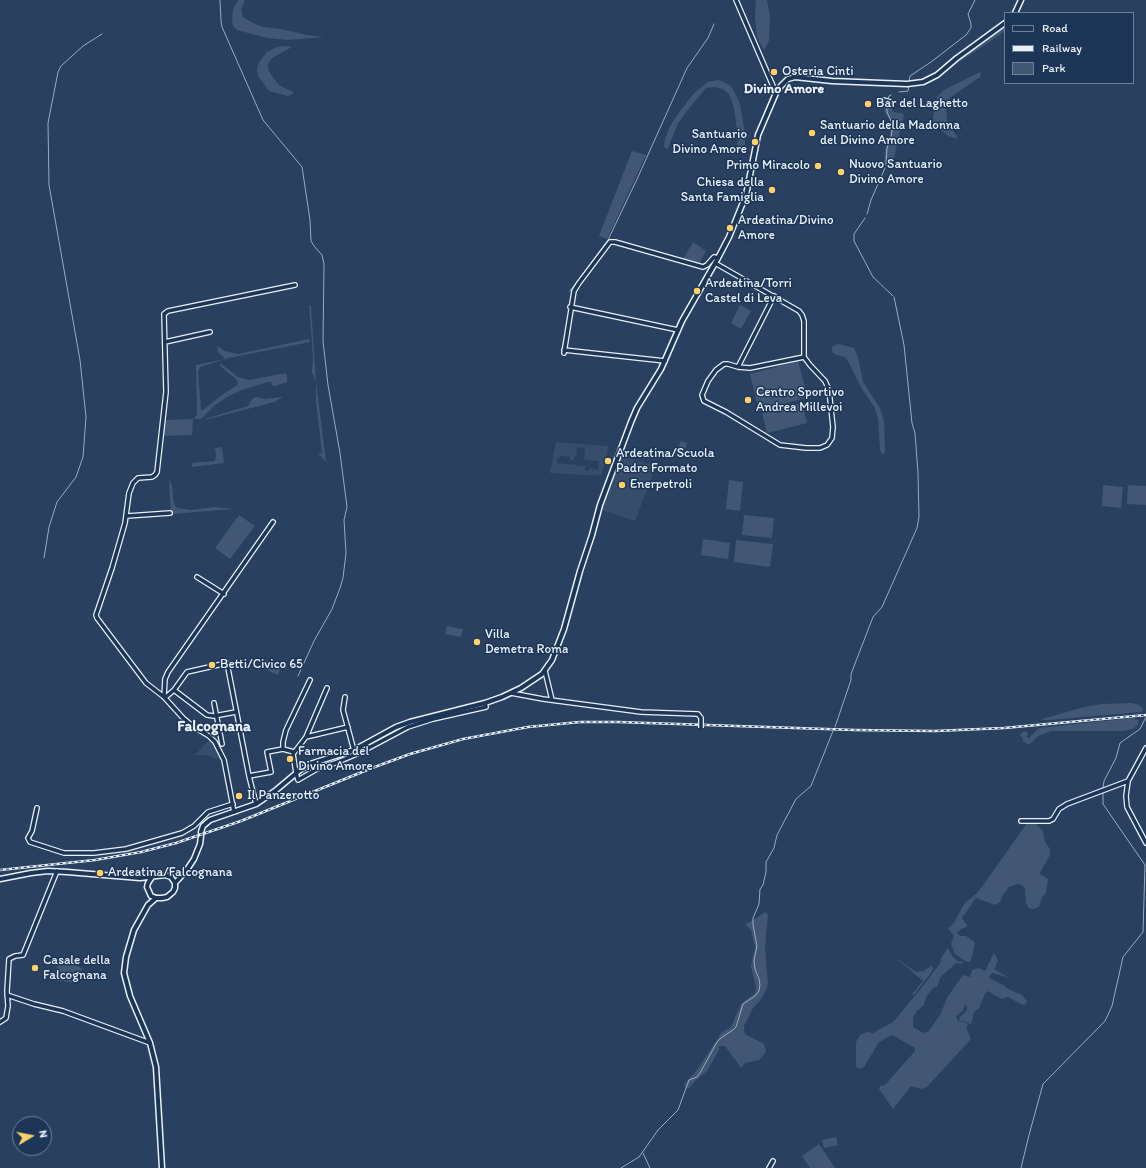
<!DOCTYPE html>
<style>
body{margin:0}
#map{position:relative;width:1146px;height:1168px;overflow:hidden;background:#294061;font-family:Itim,sans-serif}
canvas{display:block}
.legend{position:absolute;left:1004px;top:12px;width:130px;height:72px;box-sizing:border-box;background:#1d3557;border:1px solid #6e8097;margin:0;padding:5px 7px;list-style:none;font-size:12px;color:#e8f1f8}
.legend li{display:flex;align-items:center;gap:8px;height:20px}
.legend b{width:20px;border:1px solid #6e8097}
.north{position:absolute;left:12px;top:1116px;width:40px;height:40px;box-sizing:border-box;background:#1d3557;border:1px solid #6e8097;border-radius:50%;rotate:80deg;font-size:11px;font-weight:700;line-height:16px;text-align:center;color:#e8f1f8}
.north::after{content:'';display:block;margin:auto;width:14px;height:18px;background:#ffd166;clip-path:polygon(50% 0,100% 100%,50% 72%,0 100%)}
</style>
<div id="map">
<canvas width="1146" height="1168"></canvas>
<ul class="legend">
<li><b style="height:5px;background:#1d3557"></b>Road</li>
<li><b style="height:5px;background:#e8f1f8"></b>Railway</li>
<li><b style="height:11px;background:#415774"></b>Park</li>
</ul>
<div class="north">N</div>
</div>
<script>
const c = document.querySelector('canvas').getContext('2d');
c.lineJoin = 'round';
function fillPath(path, color) { c.fillStyle = color; c.fill(path, 'evenodd'); }
const toPath = rows => new Path2D(rows.map(r => 'M' + r).join(''));
function strokePath(path, color, width, dash) { c.strokeStyle = color; c.lineWidth = width; c.lineCap = dash ? 'butt' : 'round'; c.setLineDash(dash || []); c.stroke(path); }
function write(font, color, halo, rows, align = 'center') {
  c.font = font + ' Itim,sans-serif'; c.lineWidth = 3; c.setLineDash([]); c.textBaseline = 'middle'; c.strokeStyle = halo; c.fillStyle = color; for (const [text, x, y, turn = 0] of rows) {
    c.save(); c.translate(x, y); c.rotate((+turn || 0) * Math.PI / 180); c.textAlign = isNaN(turn) ? turn : align; if (halo) c.strokeText(text, 0, 0); c.fillText(text, 0, 0); c.restore();
  }
}
const built = toPath([
 [556,442,608,446,607,455,601,476,550,473],
 [579,447,585,448,584,460,599,461,598,470,589,468,589,471,585,470,586,466,557,463,557,458,560,458,560,456,570,457,570,460,574,460,575,456,577,456,576,448],
 [621,456,656,466,635,521,602,510],
 [210,739,214,743,222,761,207,755,195,755]
]);
const green = toPath([
 [238,0,245,0,241,10,243,17,251,22,263,27,281,29,307,35,324,37,288,40,267,38,237,30,233,26,232,20,233,9],
 [756,0,767,0,770,17,769,41,764,50,757,38,755,17],
 [1005,25,1004,32,961,61,959,60,960,58],
 [286,46,292,47,272,58,268,64,268,69,271,75,279,85,293,92,293,94,288,96,269,91,258,76,257,70,258,64,267,52,277,47],
 [981,72,980,77,951,97,947,102,946,109,947,120,958,139,948,136,936,126,933,121,934,104,938,96,944,90,978,73],
 [717,80,722,81,731,86,735,93,740,104,745,134,745,144,743,146,740,147,737,144,739,139,737,131,734,108,729,94,723,89,714,87,706,88,691,106,678,123,668,148,666,149,664,146,665,139,670,126,680,111,694,93,708,82],
 [885,103,891,105,892,110,894,112,904,114,892,167,884,165,885,150,890,135,891,125,890,120,885,113,884,106],
 [632,151,646,155,607,239,599,236],
 [693,242,706,251,699,264,683,259],
 [309,305,311,306,316,382,326,462,320,455,317,454,322,453,316,401,316,382,312,372,313,357],
 [740,305,751,311,741,329,731,323],
 [309,339,310,342,229,358,200,367,198,372,201,410,203,410,223,394,236,386,238,383,237,380,219,365,221,364,238,377,245,379,249,380,286,373,287,376,287,382,275,386,272,385,271,382,268,382,242,390,227,397,214,406,201,419,193,419,192,435,163,436,164,420,193,419,197,415,196,365,225,359,218,352,217,346,225,351,238,354],
 [839,344,854,348,858,357,863,382,880,408,884,421,885,451,883,455,880,450,878,419,875,408,862,389,849,363,845,357,836,355,832,352,832,347,835,345],
 [798,361,808,397,759,411,750,374],
 [257,397,265,399,283,397,274,402,205,420,205,419,248,406,253,398],
 [802,403,807,423,767,433,762,413],
 [681,441,687,443,682,458,675,455],
 [222,447,224,463,192,467,192,463,215,461,216,455,215,448],
 [169,479,172,485,173,499,175,506,178,508,191,510,214,507,234,509,171,514],
 [729,480,743,482,740,511,726,509],
 [1103,485,1123,487,1121,508,1102,506],
 [1128,485,1146,486,1146,505,1127,504],
 [239,515,255,526,230,559,215,548],
 [744,515,774,518,772,538,742,535],
 [703,539,730,543,728,559,701,555],
 [736,540,773,544,770,567,734,562],
 [447,626,463,629,461,637,445,634],
 [266,660,281,667,278,675,262,668],
 [1132,703,1139,705,1143,708,1143,710,1141,712,1049,720,1043,720,1042,719,1084,707,1102,704],
 [1132,718,1138,720,1138,725,1133,729,1124,731,1051,731,1038,736,1030,744,1027,744,1023,741,1023,738,1020,736,1022,732,1025,731,1028,733,1027,738,1029,738,1039,728],
 [1027,823,1035,823,1043,831,1045,842,1050,849,1050,855,1041,871,1040,874,1048,879,1046,893,1042,897,1039,907,1033,909,1029,908,1026,903,1025,888,1022,885,1017,884,1009,887,1003,895,1000,902,995,905,976,898,962,918,967,925,967,927,961,929,957,933,960,936,966,936,975,942,973,953,970,962,967,962,955,954,951,944,954,936,948,928,953,924,965,903,977,893,984,884],
 [765,912,768,914,765,947,768,984,766,990,759,1002,753,1008,744,1026,744,1031,745,1034,764,1044,765,1047,766,1052,759,1060,745,1063,741,1068,725,1046,719,1046,719,1050,707,1071,695,1081,689,1088,687,1089,684,1086,686,1082,697,1070,718,1038,721,1033,731,1027,741,1004,755,993,756,988,751,966,755,947,751,930,746,925,746,923,750,922],
 [948,948,952,956,959,962,962,961,963,962,962,964,957,963,953,965,952,968,949,969,940,978,937,987,934,987,926,997,924,1005,917,1011,913,1018,913,1027,923,1033,929,1031,940,1015,948,996,963,975,970,977,972,970,979,968,985,971,994,953,998,961,994,969,1009,978,993,973,991,974,989,978,1003,985,1008,989,1022,995,1027,1001,1026,1004,1025,1005,1021,1004,1008,997,1002,999,987,991,985,994,979,1008,974,1012,971,1025,967,1022,960,1021,959,1018,967,1010,967,1007,965,1004,963,1011,956,1016,958,1021,967,1023,968,1025,966,1028,971,1039,927,1087,921,1089,911,1086,893,1109,879,1089,880,1086,885,1085,915,1051,915,1048,892,1035,879,1042,864,1067,859,1069,856,1066,856,1042,860,1035,867,1032,873,1033,893,1022,923,986,941,962,941,958],
 [895,957,916,972,924,971,932,965,933,970,914,995,912,994,923,981],
 [60,959,82,968,76,983,52,980],
 [836,1137,838,1145,824,1148,822,1140],
 [819,1144,835,1168,810,1168,802,1156]
]);
const stream = toPath([
 [220,0,221,21,222,27,263,120,302,167,310,220,311,241,314,246,322,255,324,264,323,341,328,385,340,453,347,507,344,520,346,553,343,578,340,588,332,609,314,641,298,676],
 [909,82,910,76,931,62,966,35,971,28,971,24,968,14,975,0],
 [899,92,908,91,909,85],
 [888,99,889,96,891,95],
 [886,165,887,148,891,137,893,125,887,112,887,103],
 [867,214,871,200,885,168],
 [865,218,854,234,854,241,873,277,893,296],
 [570,291,608,240,638,177,687,68,708,38,714,24],
 [44,558,49,527,57,502,76,477,83,457,86,417,80,360,49,185,48,123,58,72,61,66,83,46,102,34],
 [835,727,851,680,851,674,873,617,882,607,917,528,919,517,918,473,915,433,912,423,904,345,894,297],
 [1103,788,1104,781,1116,758,1120,743,1140,729,1146,717],
 [643,1153,650,1168],
 [621,1168,639,1157,658,1130,678,1110,689,1080,697,1077,700,1073,717,1042,721,1038,733,1030,736,1027,743,1004,755,996,759,991,760,985,759,979,755,969,754,960,757,946,753,925,753,918,759,904,760,889,763,885,766,872,766,862,774,848,777,835,796,799,811,786,833,731],
 [1021,1168,1029,1135,1043,1084,1105,1021,1112,1006,1123,957,1143,932,1145,865,1103,804,1103,792]
]);
const minor = toPath([
 [736,0,776,93],
 [883,100,890,102],
 [715,263,799,311,802,315,804,321,804,357,810,365,825,381,829,390,833,427,832,438,827,445,820,448,806,448,780,445,726,412,704,401,702,395,708,381,716,370,724,364,728,364,738,367,750,368,804,357],
 [570,307,678,330],
 [165,342,210,332],
 [564,350,665,361],
 [564,353,574,291,579,283,610,242,615,242,703,267,707,265,714,257,718,258],
 [738,367,774,296],
 [127,516,170,513],
 [197,577,224,594],
 [545,671,552,700],
 [174,690,207,715,214,716,236,712],
 [511,693,543,699,641,712,698,714,701,718],
 [164,697,167,696,174,690,187,672,227,663,249,776,256,804],
 [164,697,165,679,168,672,273,522],
 [345,697,343,710,353,747],
 [214,703,222,744],
 [348,727,306,737,293,754,296,773,298,780,317,769,338,762,359,753,408,727,433,719,486,707,485,703],
 [306,737,327,688],
 [1146,748,1128,781,1126,796,1127,807,1146,843],
 [294,752,283,749,283,742,286,730,310,680],
 [249,776,271,772,267,752,283,749],
 [37,808,32,831,28,838,30,842,64,853,94,853,126,849,182,833,194,826,208,812,233,804],
 [234,812,224,760,215,742,209,736,194,727,183,718,164,697,146,683,97,618,96,615,112,568,125,523,129,493,133,483,138,478,152,477,155,475,157,472,166,392,164,314,168,311,295,285],
 [1021,821,1049,821,1053,819,1059,809,1067,804,1128,781],
 [7,995,34,1004,63,1011,150,1043],
 [0,1022,6,1018,8,1006,7,991,9,959,15,956,23,955,57,871],
 [769,1168,773,1161]
]);
const major = toPath([
 [1015,13,1021,0],
 [201,832,203,826,210,820,256,804,275,791,300,770,310,764,354,750,396,727,410,722,485,703,502,697,521,688,542,674,552,660,564,629,580,571,592,535,600,505,631,422,637,408,661,369,682,321,718,258,729,237,746,195,758,135,776,93,781,86,788,79,795,77,832,81,907,84,923,82,937,75,957,58,1005,23],
 [0,879,31,873,48,871,67,872,140,878,165,875,171,877,175,883,175,888,173,892,167,897,162,898,156,898,151,896,147,887,148,883,152,877],
 [175,883,186,871,194,859,200,844,201,836],
 [156,898,148,905,134,930,126,957,124,973,130,996,150,1043,156,1067,162,1168]
]);
const rail = toPath([
 [0,870,95,860,141,852,176,843,241,821,372,768,410,754,463,739,528,727,580,722,618,722,855,730,935,731,1004,728,1146,715]
]);
const minorBridge = toPath([
 [701,728,701,718]
]);
const markers = [
 [774,72,4,"#ffd166"],
 [868,104,4,"#ffd166"],
 [812,133,4,"#ffd166"],
 [755,142,4,"#ffd166"],
 [818,166,4,"#ffd166"],
 [841,172,4,"#ffd166"],
 [772,190,4,"#ffd166"],
 [730,228,4,"#ffd166"],
 [697,291,4,"#ffd166"],
 [748,400,4,"#ffd166"],
 [608,461,4,"#ffd166"],
 [622,485,4,"#ffd166"],
 [477,642,4,"#ffd166"],
 [212,665,4,"#ffd166"],
 [290,759,4,"#ffd166"],
 [239,796,4,"#ffd166"],
 [100,873,4,"#ffd166"],
 [35,968,4,"#ffd166"]
];
const poiNames = [
 ["Osteria Cinti",782,72],
 ["Bar del Laghetto",876,104],
 ["Santuario della Madonna",820,126],
 ["del Divino Amore",820,141],
 ["Santuario",747,135,"right"],
 ["Divino Amore",747,150,"right"],
 ["Nuovo Santuario",849,165],
 ["Divino Amore",849,180],
 ["Primo Miracolo",810,166,"right"],
 ["Chiesa della",764,183,"right"],
 ["Santa Famiglia",764,198,"right"],
 ["Ardeatina/Divino",738,221],
 ["Amore",738,236],
 ["Ardeatina/Torri",705,284],
 ["Castel di Leva",705,299],
 ["Centro Sportivo",756,393],
 ["Andrea Millevoi",756,408],
 ["Ardeatina/Scuola",616,454],
 ["Padre Formato",616,469],
 ["Enerpetroli",630,485],
 ["Villa",485,635],
 ["Demetra Roma",485,650],
 ["Betti/Civico 65",220,665],
 ["Farmacia del",298,752],
 ["Divino Amore",298,767],
 ["Il Panzerotto",247,796],
 ["Ardeatina/Falcognana",108,873],
 ["Casale della",43,961],
 ["Falcognana",43,976]
];
const neighbourhoodNames = [
 ["Divino Amore",784,89]
];
const quarterNames = [
 ["Falcognana",214,727]
];
fillPath(built, '#364d6b');
fillPath(green, '#415774');
strokePath(stream, '#9dabbd', 1);
strokePath(minor, '#e8f1f8', 6);
strokePath(major, '#e8f1f8', 7);
strokePath(minor, '#1d3557', 3.5);
strokePath(major, '#1d3557', 4);
strokePath(rail, '#e8f1f8', 2.5);
strokePath(rail, '#1d3557', 1, [3]);
strokePath(minorBridge, '#e8f1f8', 6, []);
strokePath(minorBridge, '#1d3557', 3.5);
for (const [x, y, r, color] of markers) { const dot = new Path2D(); dot.arc(x, y, r, 0, 2 * Math.PI); c.fillStyle = color; c.fill(dot); strokePath(dot, '#1d3557', 1.5); }
write('13px', '#e8f1f8', '#1d3557', poiNames, 'left');
write('bold 14px', '#e8f1f8', '#1d3557', neighbourhoodNames);
write('bold 15px', '#e8f1f8', '#1d3557', quarterNames);
</script>
